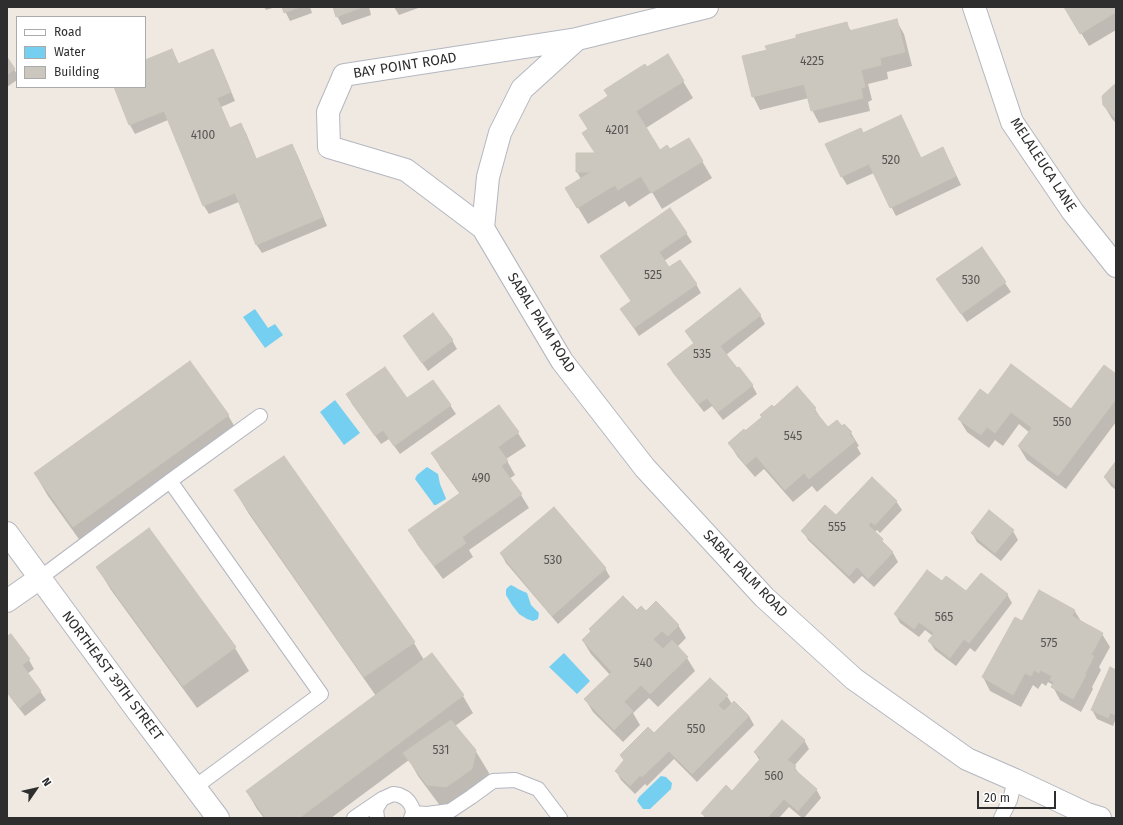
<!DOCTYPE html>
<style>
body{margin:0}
#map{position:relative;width:1123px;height:825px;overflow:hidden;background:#efe9e1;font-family:"Fira Sans",sans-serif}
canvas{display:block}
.frame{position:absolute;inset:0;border:8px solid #2e2e2e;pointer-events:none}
.legend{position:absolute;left:16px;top:16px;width:130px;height:72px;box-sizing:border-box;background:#fff;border:1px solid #ababab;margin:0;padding:5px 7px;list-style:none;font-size:12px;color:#2e2e2e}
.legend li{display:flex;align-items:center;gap:8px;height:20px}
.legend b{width:20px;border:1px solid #ababab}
.north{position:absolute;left:16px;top:769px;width:40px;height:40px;-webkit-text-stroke:3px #fff;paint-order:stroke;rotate:56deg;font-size:11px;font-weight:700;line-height:16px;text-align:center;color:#2e2e2e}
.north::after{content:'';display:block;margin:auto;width:14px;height:18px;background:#2e2e2e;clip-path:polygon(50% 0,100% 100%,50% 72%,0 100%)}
.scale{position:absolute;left:977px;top:791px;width:79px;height:18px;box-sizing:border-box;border:2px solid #2e2e2e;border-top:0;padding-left:5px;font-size:12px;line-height:14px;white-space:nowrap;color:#2e2e2e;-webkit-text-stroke:3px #fff;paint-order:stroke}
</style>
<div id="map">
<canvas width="1123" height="825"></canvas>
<div class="frame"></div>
<ul class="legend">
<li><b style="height:5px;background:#fff"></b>Road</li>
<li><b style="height:11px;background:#75cff0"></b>Water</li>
<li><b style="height:11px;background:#cbc7bf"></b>Building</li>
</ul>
<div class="north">N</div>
<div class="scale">20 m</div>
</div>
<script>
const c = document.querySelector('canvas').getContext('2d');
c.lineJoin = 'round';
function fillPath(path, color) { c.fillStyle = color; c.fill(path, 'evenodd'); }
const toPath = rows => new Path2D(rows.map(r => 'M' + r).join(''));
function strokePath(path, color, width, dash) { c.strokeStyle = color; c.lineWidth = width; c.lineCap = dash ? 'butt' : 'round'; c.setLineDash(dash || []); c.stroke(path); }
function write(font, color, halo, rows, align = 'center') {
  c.font = font + ' "Fira Sans",sans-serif'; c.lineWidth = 4; c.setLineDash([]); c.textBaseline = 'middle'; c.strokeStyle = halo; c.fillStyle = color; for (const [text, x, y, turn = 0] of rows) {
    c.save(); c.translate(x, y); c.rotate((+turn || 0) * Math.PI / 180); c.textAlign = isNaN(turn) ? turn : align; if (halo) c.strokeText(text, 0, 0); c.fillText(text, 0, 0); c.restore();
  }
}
const water = toPath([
 [255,309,268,328,275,324,283,335,265,348,243,317],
 [335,400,360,433,344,445,320,412],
 [427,467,438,474,440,484,445,496,446,499,436,505,434,505,432,502,415,479,417,475],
 [511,585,515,587,518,589,527,593,531,605,539,613,538,619,533,621,527,619,519,614,512,605,506,595,506,590,507,588],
 [564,653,590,681,577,694,549,667],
 [661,776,666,777,672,783,671,789,650,809,643,809,637,801,639,797]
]);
const shadow = toPath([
 [264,7,276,7,266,10],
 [283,7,310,7,312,13,290,21],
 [334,7,369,7,371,15,342,25,337,16],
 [394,7,421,7,399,15],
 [1065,7,1116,7,1116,30,1089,46],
 [896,20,904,34,912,66,887,72,888,79,868,84,872,100,868,102,870,111,819,123,812,110,809,98,760,110,753,96,768,51,847,24,851,31],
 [172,50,179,64,213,51,218,60,235,101,221,107,230,129,241,125,246,133,257,160,292,146,297,154,327,226,262,253,256,244,239,202,209,214,204,206,168,120,135,134,130,125,115,87,145,87,145,61],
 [668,56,693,98,646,128,660,151,670,150,689,139,712,178,662,209,652,192,629,207,625,201,588,224,566,188,581,179,577,172,596,154,589,130,609,97,647,68],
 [7,59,17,74,17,80,7,87],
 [1116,85,1116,123,1112,119,1104,105],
 [863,134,921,159,948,158,961,185,896,216,874,173,847,185,842,177],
 [670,209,692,242,664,261,669,269,696,284,701,293,639,336,627,318],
 [982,249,1011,292,967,322,943,288],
 [760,315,765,324,726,355,752,385,757,394,723,420,712,406,704,412,673,373,668,364,694,344,686,332],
 [404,336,452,340,457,349,428,371,409,345],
 [1116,375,1116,422,1066,489,1027,460,1019,447,1030,433,1019,424,1003,446,995,440,989,448,967,432,959,419,988,396,1071,410],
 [347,395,450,405,456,414,400,454,389,439,381,444,352,404],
 [773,408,815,409,823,422,828,428,842,427,844,425,851,433,859,446,857,447,861,454,817,492,812,486,793,502,764,469,755,477,737,456,729,443,745,433],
 [228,415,241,438,86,549,48,496,35,474],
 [518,433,526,446,506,459,515,475,509,479,521,495,529,508,469,550,473,557,443,579,417,544,410,531,460,494,440,467,433,453],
 [1116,463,1116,490,1111,486,1105,478],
 [235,491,414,643,424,660,463,696,473,713,455,726,475,750,489,773,485,792,441,807,418,776,409,760,331,818,264,818,257,809,247,792,376,696,249,514],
 [896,501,902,510,880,533,877,530,874,533,893,553,898,562,874,587,862,576,854,584,808,540,803,531],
 [149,530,235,648,249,671,197,708,111,590,97,567],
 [1013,531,1018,540,1001,561,977,542,972,533],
 [501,554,605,568,610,577,558,624,506,563],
 [942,583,967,593,1007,594,1012,603,975,652,970,648,956,666,935,650,929,641,933,636,925,630,919,637,900,623,895,614],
 [1074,610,1081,621,1102,634,1110,647,1099,667,1101,670,1092,687,1093,689,1081,712,1060,700,1053,687,1053,685,1048,682,1046,686,1042,683,1038,689,1033,685,1021,707,990,691,983,677,1015,618,1022,623],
 [637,612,646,612,678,625,686,638,677,647,687,658,695,671,658,707,649,698,633,713,640,725,623,742,593,712,585,699,610,675,591,654,583,641],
 [10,635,29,660,34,669,27,674,40,691,46,700,25,716,7,693,7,637],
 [1116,671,1116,722,1115,721,1113,726,1097,719,1092,710],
 [727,696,732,704,734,702,749,716,754,725,697,782,674,759,647,786,645,784,635,794,621,780,616,771,625,762,621,755,654,735],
 [804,740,809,749,794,766,799,774,816,789,821,798,804,818,802,818,789,807,779,818,705,818,703,813,732,792,760,761,755,753]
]);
const building = toPath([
 [282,7,300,7,284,13,282,7],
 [333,7,363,7,336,17,333,7],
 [1064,7,1116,7,1116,12,1080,34,1064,7],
 [897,19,905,52,880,58,881,65,861,70,865,87,861,88,863,98,811,111,804,84,752,97,742,56,767,50,765,46,796,38,796,35,847,22,849,31,897,19],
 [172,49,178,64,213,49,231,92,217,98,230,128,241,123,256,159,292,144,323,217,256,245,235,193,203,206,164,111,129,125,114,87,145,87,145,60,172,49],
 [668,54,684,81,636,111,660,150,667,145,670,149,689,138,703,161,651,193,641,176,618,190,615,185,577,208,565,188,591,172,576,172,576,153,595,153,582,133,588,129,579,115,608,96,604,90,645,64,647,67,668,54],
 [7,57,15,69,7,75,7,57],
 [1116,83,1116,119,1103,105,1102,96,1116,83],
 [901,115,921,158,943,147,956,176,890,208,869,164,841,177,825,144,861,128,863,133,901,115],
 [670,208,687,233,659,252,669,267,680,260,697,284,634,328,620,309,631,301,600,256,670,208],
 [982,247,1006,282,961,314,936,279,982,247],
 [740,288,761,315,720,346,737,368,739,367,753,385,718,412,707,398,698,404,667,364,694,343,685,331,740,288],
 [433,313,453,340,422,363,403,336,433,313],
 [190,361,229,415,73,527,34,473,190,361],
 [1011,364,1071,409,1104,365,1116,374,1116,399,1058,476,1018,446,1032,428,1011,412,995,433,987,427,981,435,958,419,980,389,988,395,1011,364],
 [385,367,407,398,433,380,451,405,394,446,383,430,375,436,346,394,385,367],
 [797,386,816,408,814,410,828,427,837,420,842,426,844,424,852,432,849,434,855,441,809,479,804,473,785,490,756,456,746,465,728,443,744,429,745,431,762,417,760,415,772,405,774,407,797,386],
 [499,405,519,432,498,447,508,461,501,466,522,494,462,537,466,543,434,566,408,530,460,493,431,453,499,405],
 [284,456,415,642,364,677,234,490,284,456],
 [1116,461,1116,486,1104,477,1116,461],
 [872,477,897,501,875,525,871,522,868,525,883,539,882,541,893,552,868,579,857,567,849,576,801,531,825,505,836,515,872,477],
 [554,507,606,568,552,616,500,553,554,507],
 [989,510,1014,530,995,553,971,533,989,510],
 [149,528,236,647,183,686,96,567,149,528],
 [927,570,942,581,946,576,966,591,981,573,1008,594,969,643,964,639,950,658,928,641,934,633,919,622,914,629,894,614,927,570],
 [1039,590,1075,610,1072,616,1103,633,1091,655,1094,656,1085,674,1086,675,1073,699,1051,687,1054,682,1050,680,1052,676,1040,670,1039,673,1034,670,1031,676,1025,673,1013,695,982,677,1015,617,1022,621,1039,590],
 [623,596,637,610,641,606,646,611,656,601,679,625,668,636,662,631,653,639,663,649,672,640,688,657,650,694,641,685,624,702,633,711,614,730,584,699,612,672,582,640,591,631,589,629,623,596],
 [11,634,30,659,22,665,41,691,19,708,7,692,7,636,11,634],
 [432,653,464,695,299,818,266,818,246,791,432,653],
 [1110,667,1116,670,1116,715,1110,713,1108,718,1091,710,1110,667],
 [710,678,728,695,718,705,724,711,734,701,749,716,692,774,669,751,642,777,640,775,630,786,615,771,624,760,620,755,648,727,654,733,710,678],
 [451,720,476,750,472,769,446,787,427,785,403,753,451,720],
 [782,720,805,740,787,760,796,766,794,769,817,789,798,811,784,799,767,818,707,818,701,813,726,785,732,791,761,758,754,752,782,720]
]);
const lane = toPath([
 [170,481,321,694,195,787],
 [40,578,170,481,260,416],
 [413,813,427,814,450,811,471,797,493,781,515,780,538,789,560,818],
 [354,818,382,799],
 [377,818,376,809,382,799,393,794,399,795,405,798,409,802,412,807,413,813,411,818],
 [1001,818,1010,800,1015,780]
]);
const street = toPath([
 [974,7,1012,122,1073,212,1116,266],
 [577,39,344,75,328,112,329,147,406,170,483,228,562,361,645,468,764,597,854,679,967,759,1015,780,1087,814,1100,818],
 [483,228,488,177,500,133,522,89,577,39,707,7],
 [7,533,139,713,218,818],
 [7,601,40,578]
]);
const numberNames = [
 ["4225",812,62],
 ["4201",617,131],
 ["4100",203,136],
 ["520",891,161],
 ["525",653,276],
 ["530",971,281],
 ["535",702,355],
 ["550",1062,423],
 ["545",793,437],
 ["490",481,479],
 ["555",837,528],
 ["530",553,561],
 ["565",944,618],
 ["575",1049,644],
 ["540",643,664],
 ["550",696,730],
 ["531",441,751],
 ["560",774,777]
];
const streetNames = [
 ["BAY POINT ROAD",405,66,-9],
 ["MELALEUCA LANE",1043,165,57],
 ["SABAL PALM ROAD",541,323,58],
 ["SABAL PALM ROAD",745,574,46],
 ["NORTHEAST 39TH STREET",112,676,53]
];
fillPath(water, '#75cff0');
fillPath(shadow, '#0003');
fillPath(building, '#cbc7bf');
strokePath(building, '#cbc5ba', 1);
strokePath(lane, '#b4b7c1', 16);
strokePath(street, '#b4b7c1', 24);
strokePath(lane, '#fff', 14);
strokePath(street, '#fff', 22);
write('12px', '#555452', null, numberNames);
write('14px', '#2e2e2e', '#fff', streetNames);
</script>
